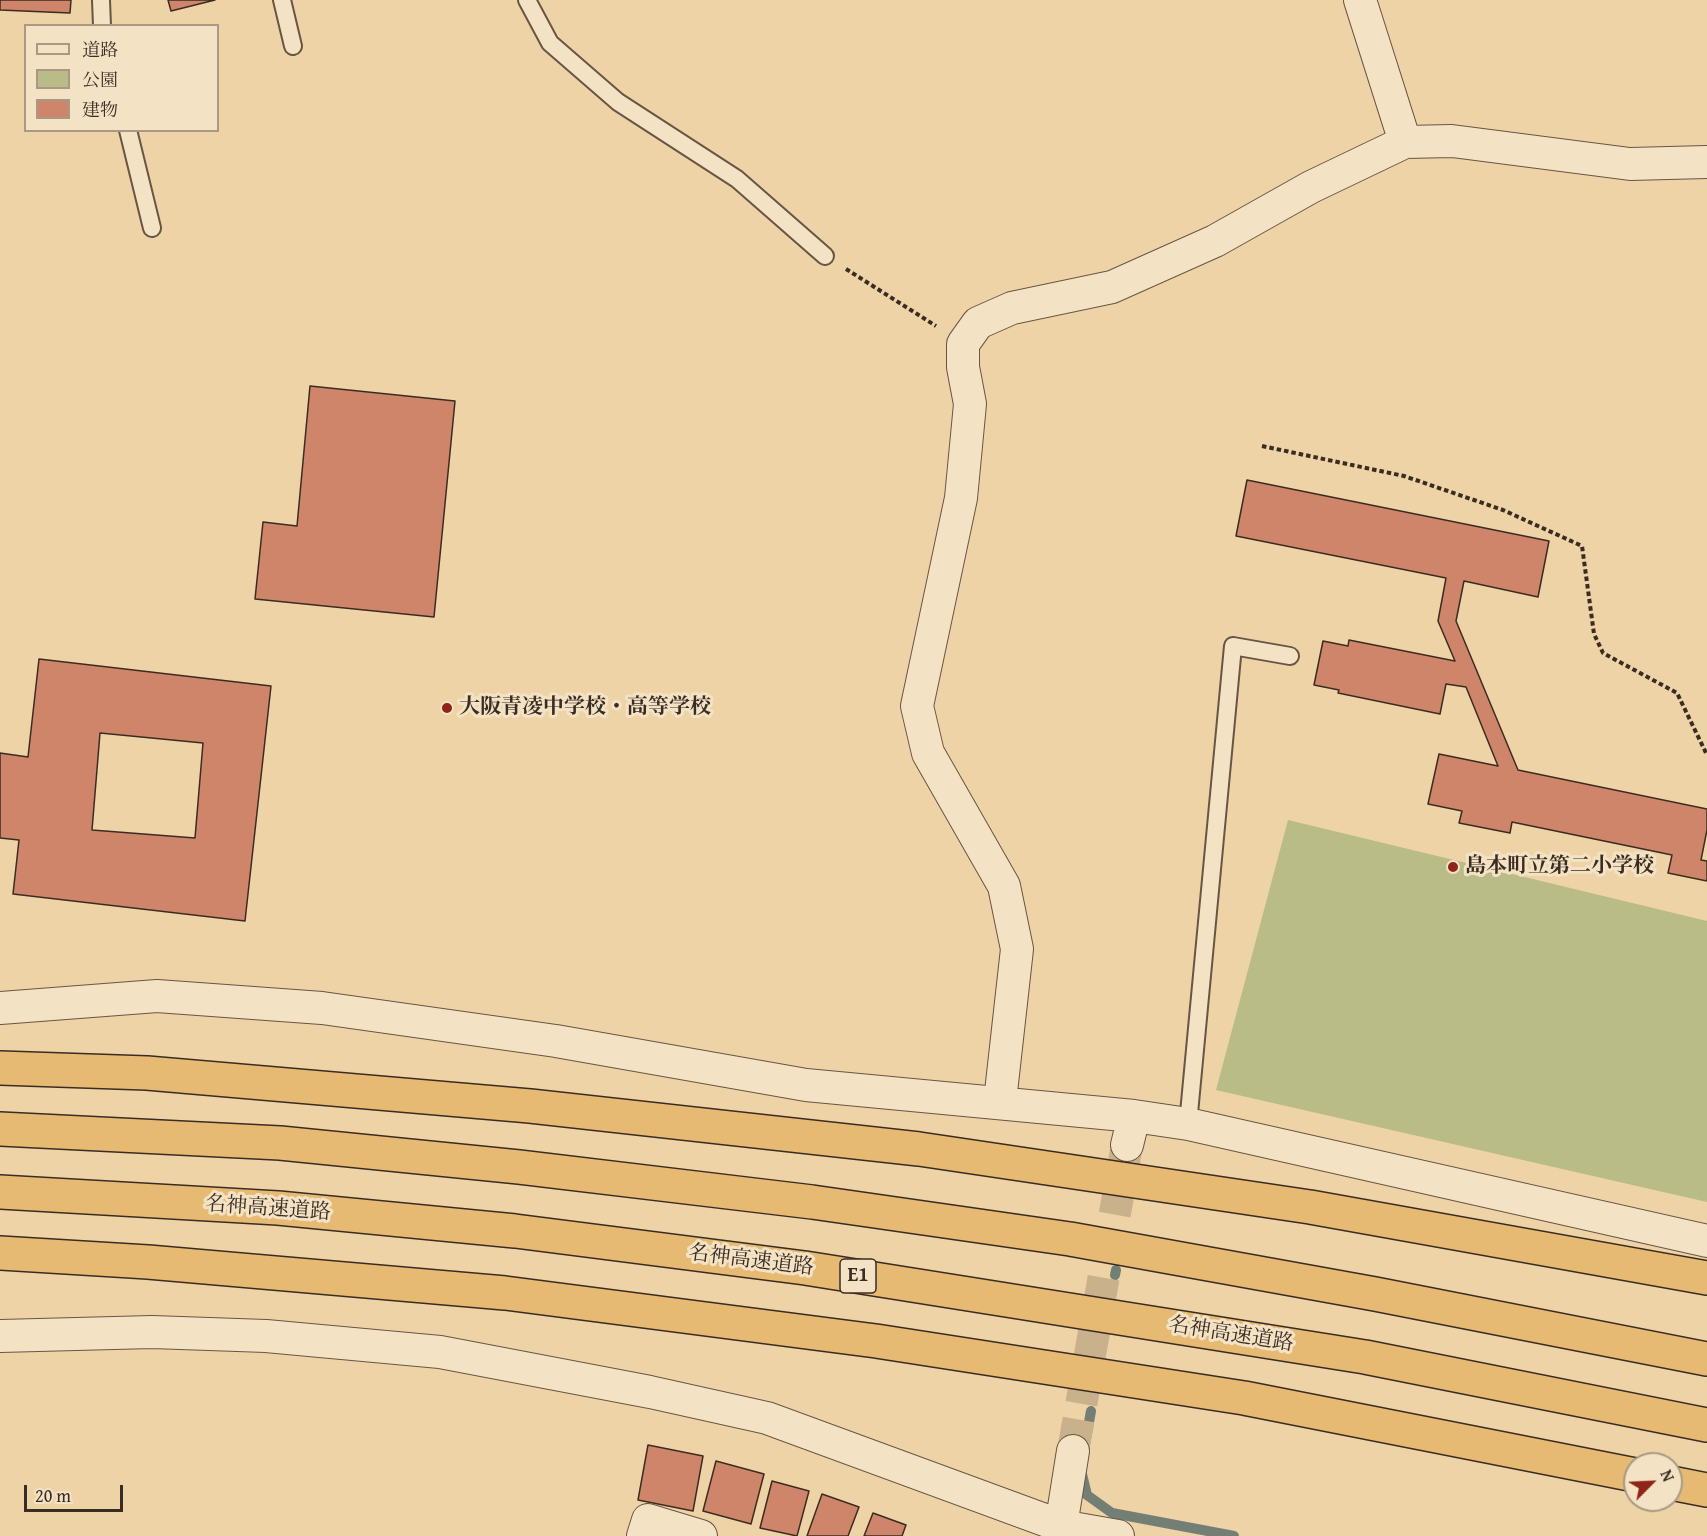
<!DOCTYPE html>
<meta charset="utf-8">
<style>
body{margin:0}
#map{position:relative;width:1707px;height:1536px;overflow:hidden;background:#edd3a5;font-family:"Gentium Book Plus","Noto Serif JP",serif}
canvas{display:block}
.legend{position:absolute;left:24px;top:24px;width:195px;height:108px;box-sizing:border-box;background:#f3e2c4;border:2px solid #a99984;margin:0;padding:8px 10px;list-style:none;font-size:18px;color:#3b2c23}
.legend li{display:flex;align-items:center;gap:12px;height:30px}
.legend b{width:30px;border:2px solid #a99984}
.north{position:absolute;left:1623px;top:1452px;width:60px;height:60px;box-sizing:border-box;background:#f3e2c4;border:2px solid #a99984;border-radius:50%;rotate:66deg;font-size:16px;font-weight:700;line-height:24px;text-align:center;color:#3b2c23}
.north::after{content:'';display:block;margin:auto;width:21px;height:27px;background:#8f2418;clip-path:polygon(50% 0,100% 100%,50% 72%,0 100%)}
.scale{position:absolute;left:24px;top:1485px;width:99px;height:27px;box-sizing:border-box;border:3px solid #3b2c23;border-top:0;padding-left:8px;font-size:18px;line-height:21px;white-space:nowrap;color:#3b2c23;-webkit-text-stroke:4px #f3e2c4;paint-order:stroke}
</style>
<div id="map">
<canvas width="1707" height="1536"></canvas>
<ul class="legend">
<li><b style="height:8px;background:#f3e2c4"></b>道路</li>
<li><b style="height:16px;background:#b9bc86"></b>公園</li>
<li><b style="height:16px;background:#cf856a"></b>建物</li>
</ul>
<div class="north">N</div>
<div class="scale">20 m</div>
</div>
<script>
const c = document.querySelector('canvas').getContext('2d');
c.lineJoin = 'round';
function fillPath(path, color) { c.fillStyle = color; c.fill(path, 'evenodd'); }
const toPath = rows => new Path2D(rows.map(r => 'M' + r).join(''));
function strokePath(path, color, width, dash) { c.strokeStyle = color; c.lineWidth = width; c.lineCap = dash ? 'butt' : 'round'; c.setLineDash(dash || []); c.stroke(path); }
function write(font, color, halo, rows, align = 'center') {
  c.font = font + ' "Gentium Book Plus","Noto Serif JP",serif'; c.lineWidth = 6; c.setLineDash([]); c.textBaseline = 'middle'; c.strokeStyle = halo; c.fillStyle = color; for (const [text, x, y, turn = 0] of rows) {
    c.save(); c.translate(x, y); c.rotate((+turn || 0) * Math.PI / 180); c.textAlign = isNaN(turn) ? turn : align; if (halo) c.strokeText(text, 0, 0); c.fillText(text, 0, 0); c.restore();
  }
}
const green = toPath([
 [1288,820,1707,921,1707,1202,1216,1090]
]);
const stream = toPath([
 [1115,1275,1116,1270],
 [1083,1455,1091,1411],
 [1081,1470,1087,1495,1112,1513,1234,1536]
]);
const building = toPath([
 [0,0,71,0,70,13,0,10,0,0],
 [168,0,215,0,171,11,168,0],
 [310,386,455,401,434,617,255,599,263,522,297,526,310,386],
 [1247,480,1549,541,1538,597,1464,581,1456,621,1518,770,1707,809,1707,830,1701,860,1707,861,1707,881,1668,873,1672,855,1512,822,1510,833,1459,823,1462,811,1428,804,1439,754,1498,766,1466,687,1446,684,1440,714,1338,693,1339,690,1314,685,1323,641,1348,646,1349,640,1455,661,1438,621,1446,578,1236,536,1247,480],
 [39,659,271,686,245,921,13,894,19,840,0,838,0,753,28,757,39,659],
 [100,733,203,743,195,838,92,830,100,733],
 [648,1445,703,1456,693,1511,638,1500,648,1445],
 [716,1461,764,1474,751,1524,703,1511,716,1461],
 [772,1481,809,1491,797,1536,760,1528,772,1481],
 [822,1494,859,1507,848,1536,807,1536,822,1494],
 [873,1513,906,1525,902,1536,864,1536,873,1513]
]);
const streetTunnel = toPath([
 [1073,1451,1127,1145]
]);
const path = toPath([
 [846,269,936,326],
 [1262,446,1404,476,1503,510,1582,546,1594,634,1603,653,1677,693,1707,755]
]);
const lane = toPath([
 [101,0,102,26],
 [282,0,293,46],
 [527,0,550,43,618,102,737,179,825,256],
 [128,130,152,228],
 [1188,1124,1233,646,1290,656]
]);
const street = toPath([
 [1360,0,1405,142],
 [0,1008,157,996,322,1008,556,1041,806,1085,1134,1116,1188,1124,1707,1241],
 [1000,1101,1017,949,1004,886,928,753,917,706,961,498,970,404,963,367,963,344,978,323,1012,308,1112,287,1215,241,1311,187,1405,142,1452,141,1630,164,1707,162],
 [1127,1145,1134,1116],
 [0,1336,152,1332,266,1336,440,1352,650,1392,767,1418,1061,1526,1118,1536],
 [643,1536,648,1520,701,1536],
 [1065,1536,1061,1526,1073,1451]
]);
const highway = toPath([
 [0,1068,147,1073,530,1106,919,1149,1310,1207,1707,1278],
 [0,1129,280,1143,519,1167,812,1202,1070,1239,1375,1294,1707,1359],
 [0,1192,278,1208,515,1231,805,1268,1365,1357,1707,1425],
 [0,1253,148,1262,505,1293,876,1341,1244,1398,1635,1475],
 [1671,1483,1707,1490]
]);
const markers = [
 [447,708,6,"#8f2418"],
 [1453,867,6,"#8f2418"]
];
const shields = [
 [858,1276,36]
];
const shieldNames = [
 ["E1",858,1276]
];
const poiNames = [
 ["大阪青凌中学校・高等学校",459,708],
 ["島本町立第二小学校",1465,867]
];
const streetNames = [
 ["名神高速道路",268,1209,4],
 ["名神高速道路",751,1261,7],
 ["名神高速道路",1231,1335,9]
];
fillPath(green, '#b9bc86');
strokePath(stream, '#737f75', 10);
fillPath(building, '#cf856a');
strokePath(building, '#3b2c23', 1.5);
strokePath(streetTunnel, '#c9b28b', 32, [32, 16]);
strokePath(lane, '#685644', 20);
strokePath(street, '#685644', 34);
strokePath(highway, '#3b2c23', 36);
strokePath(path, '#3b2c23', 4, [4.5, 3]);
strokePath(lane, '#f3e2c4', 16);
strokePath(street, '#f3e2c4', 32);
strokePath(highway, '#e6ba72', 33);
for (const [x, y, r, color] of markers) { const dot = new Path2D(); dot.arc(x, y, r, 0, 2 * Math.PI); c.fillStyle = color; c.fill(dot); strokePath(dot, '#f3e2c4', 2); }
for (const [x, y, w] of shields) { const box = new Path2D(); box.roundRect(x - w / 2, y - 17, w, 34, 4.5); c.fillStyle = '#f3e2c4'; c.fill(box); strokePath(box, '#3b2c23', 1.5); }
write('bold 20px', '#3b2c23', null, shieldNames);
write('bold 21px', '#3b2c23', '#f3e2c4', poiNames, 'left');
write('21px', '#3b2c23', '#f3e2c4', streetNames);
</script>
